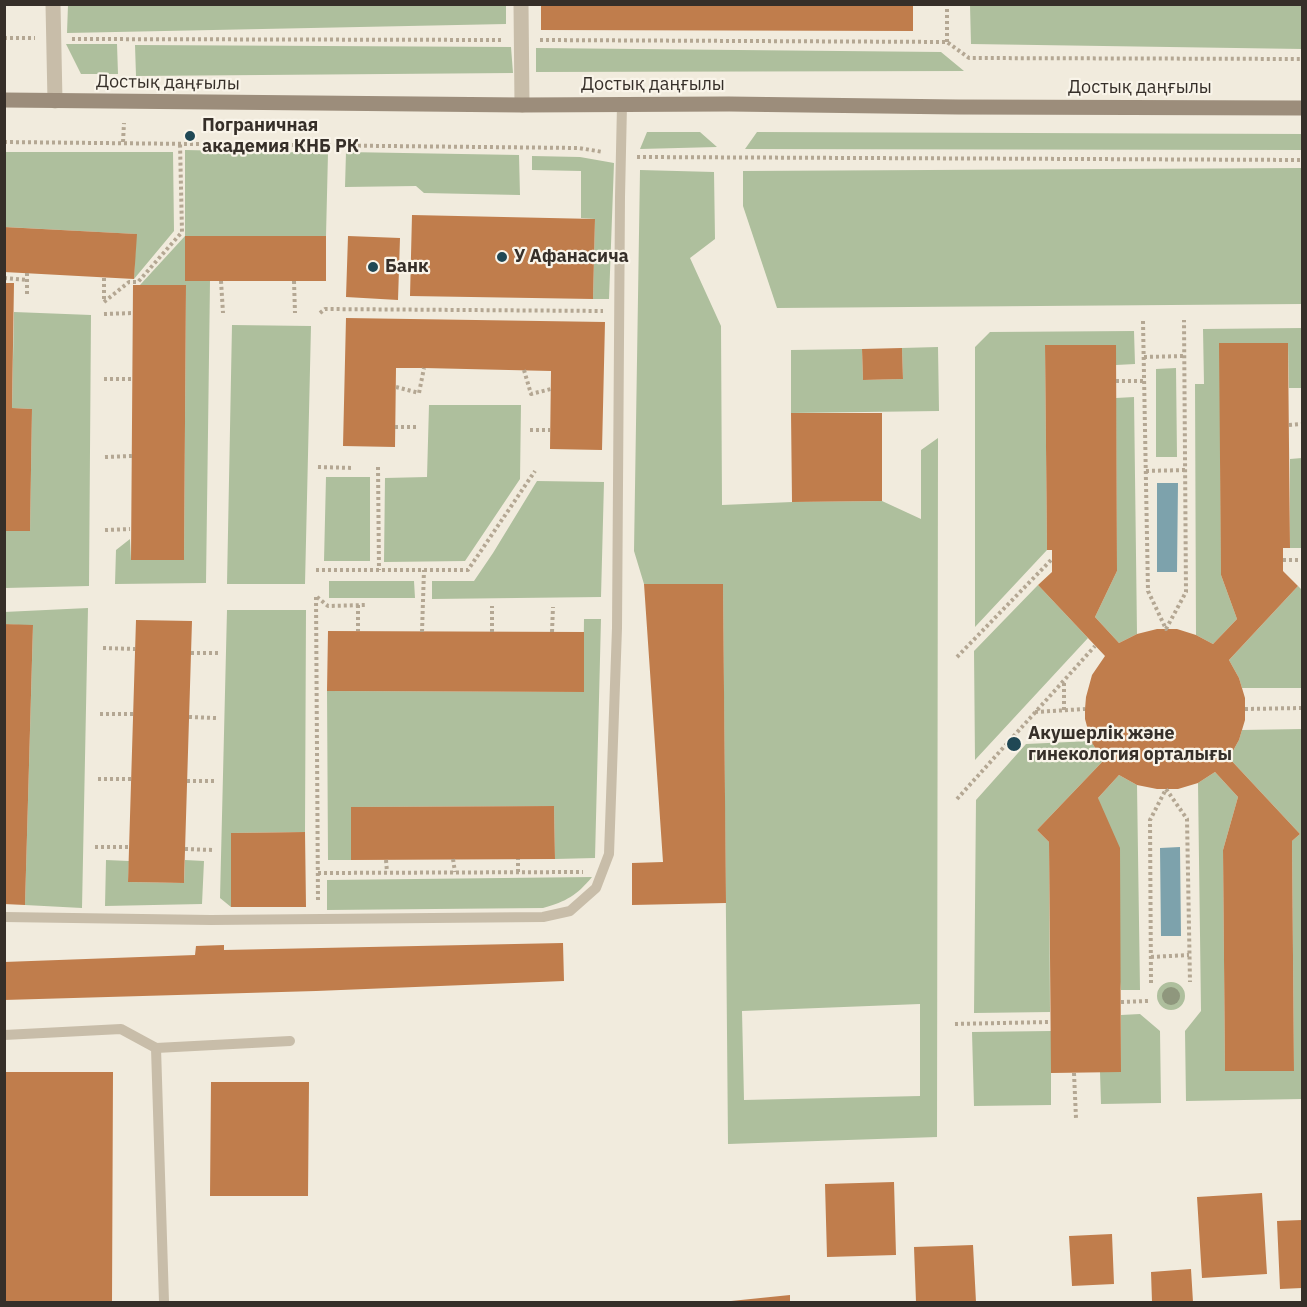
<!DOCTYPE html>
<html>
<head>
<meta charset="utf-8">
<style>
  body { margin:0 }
  #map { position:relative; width:1307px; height:1307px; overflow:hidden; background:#f1ebdd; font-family:"IBM Plex Sans",sans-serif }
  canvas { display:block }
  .frame { position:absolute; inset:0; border:6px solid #362f29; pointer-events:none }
</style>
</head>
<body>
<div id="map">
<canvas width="1307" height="1307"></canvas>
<div class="frame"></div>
</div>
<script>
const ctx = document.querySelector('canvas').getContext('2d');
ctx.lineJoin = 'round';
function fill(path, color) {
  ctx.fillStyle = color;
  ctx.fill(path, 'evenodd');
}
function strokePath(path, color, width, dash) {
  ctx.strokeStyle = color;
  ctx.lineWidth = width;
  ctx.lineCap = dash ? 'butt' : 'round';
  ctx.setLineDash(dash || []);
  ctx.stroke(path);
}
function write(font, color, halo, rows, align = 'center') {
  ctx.font = font + ' "IBM Plex Sans",sans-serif';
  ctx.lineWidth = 4.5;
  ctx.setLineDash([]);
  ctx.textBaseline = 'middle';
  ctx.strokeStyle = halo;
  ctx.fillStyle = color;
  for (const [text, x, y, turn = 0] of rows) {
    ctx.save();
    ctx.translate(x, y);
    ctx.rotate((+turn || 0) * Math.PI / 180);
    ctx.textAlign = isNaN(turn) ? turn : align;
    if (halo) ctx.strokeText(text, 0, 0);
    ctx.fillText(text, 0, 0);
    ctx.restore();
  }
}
fill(new Path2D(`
  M68 5 506 4V24L67 33Z
  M970 5H1302V49L971 44Z
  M66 44H117L118 74H81Z
  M135 45 511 47 513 73 136 76Z
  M536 48 941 52 964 71 536 72Z
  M647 132H700L717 147 640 149Z
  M757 132 1302 134V150L745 149Z
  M185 150 328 153 326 236H185V281H210L206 583 115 584 116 550 130 539 131 560H184L186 285H140L185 236Z
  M4 152H173L174 231 134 279 136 234 5 227Z
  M346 152 519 155 520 195 424 193 416 186 345 187Z
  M532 156 580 157 614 163 609 299H593L595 219 581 218V171L532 170Z
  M1302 168V304L777 308 743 206V171Z
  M640 170 714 172 715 239 690 258 721 326 722 505 792 502 882 501 921 519V450L938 438 937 1137 728 1144 723 585 644 584 634 551ZM920 1004V1096L744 1100 742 1011Z
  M14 312 91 315 89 586 5 588 4 531H30L32 409 12 408Z
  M232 325 311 326 305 584H227Z
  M1302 328V388H1289L1288 343H1220L1221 575 1237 619 1213 644 1196 635 1195 384H1204L1203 329Z
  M1134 331 1135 364 1116 365 1115 345H1045L1047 550 975 627V347L990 332Z
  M938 347 939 411 791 413V350L862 349 863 380 903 379 902 348Z
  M1176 368 1177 457H1156V369Z
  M1134 397 1137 634 1119 643 1095 617 1117 571 1116 398Z
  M429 405H521L520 479 465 561 384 562 385 478 427 477Z
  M1302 458V548H1290V459Z
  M326 477H370V561H324Z
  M537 481 604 482 601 597 432 599V581H474L493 553Z
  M329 581H414L415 598H329Z
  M1038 585 1088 638 975 760 974 651Z
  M1298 586 1302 590V688H1242L1239 678 1229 660Z
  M88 608 82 908 25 905 33 626 5 624 4 612Z
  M227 610H306L305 832 231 833V907L220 898Z
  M584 619H601L595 858 555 859 554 806 352 807 351 860H328L327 691 583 692Z
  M1302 729V1099L1186 1101 1185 1031 1201 1011 1198 783 1215 772 1238 797 1223 850 1225 1071 1294 1070 1292 841 1300 834 1229 758 1239 740 1242 730Z
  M1091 741 1103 761 1037 830 1049 842 1050 1012 974 1013 976 800 1026 744Z
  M1119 775 1137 785 1140 990H1121L1098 798Z
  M106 860 129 861 128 882 184 883 185 860 204 861 202 904 105 906Z
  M592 877C576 896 567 901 543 908L327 910V880Z
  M1157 996a14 14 0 1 1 28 0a14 14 0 1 1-28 0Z
  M1140 1014 1160 1031 1161 1103 1101 1104 1100 1072H1121V1015Z
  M1051 1031V1105L974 1106 972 1032Z`), '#aebf9d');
fill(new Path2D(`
  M1157 483H1178L1177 572H1157Z
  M1180 847 1181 936H1161L1160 848Z`), '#7da2ac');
fill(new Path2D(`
  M541 4H913V31L541 30Z
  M412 215 595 219 593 299 410 296Z
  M4 227 137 234 134 279 4 272Z
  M185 236H326V281H185Z
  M348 236 400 238 398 300 346 297Z
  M4 283H14L12 408 32 409 30 531H4Z
  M133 285H186L184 560H131Z
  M346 318 605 322 602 450 550 449 551 371 424 368H396L395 447 343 446Z
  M1219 343H1288L1290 548H1283V571L1298 586 1229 660 1239 678 1245 698V720L1239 740 1229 758 1300 834 1292 841 1294 1071H1225L1223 850 1238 797 1215 772 1198 783 1178 789H1157L1137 785 1119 775 1098 798 1120 848 1121 1072 1051 1073 1049 842 1037 830 1103 761 1091 741 1085 719V709L1086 697 1092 675 1105 656 1038 585 1052 572V550H1047L1045 345H1116L1117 571 1095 617 1119 643 1137 634 1157 629H1177L1196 635 1213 644 1237 619 1221 575Z
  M902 348 903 379 863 380 862 349Z
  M791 413H882V501L792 502Z
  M644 584H723L726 903 632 905V863L663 862Z
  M136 620 192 621 184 883 128 882Z
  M4 624 33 625 25 905 4 904Z
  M328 631 584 632V692L327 691Z
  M554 806 555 859 351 860V807Z
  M305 832 306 907H231V833Z
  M563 943 564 981 316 991 4 1000V962L195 955 196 946 224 945V950Z
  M4 1072H113L112 1302H4Z
  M211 1082H309L308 1196H210Z
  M894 1182 896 1255 827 1257 825 1184Z
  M1262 1193 1267 1274 1202 1278 1197 1197Z
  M1302 1220V1288L1280 1289 1277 1221Z
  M1112 1234 1114 1284 1072 1286 1069 1236Z
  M973 1245 976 1302H916L914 1247Z
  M1191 1269 1193 1302H1152L1151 1272Z
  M790 1295V1302H731V1301Z`), '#c07d4c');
strokePath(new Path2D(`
  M4 38H35
  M72 39 503 40
  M540 40 947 42 969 58 1302 59
  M947 42V4
  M4 142 579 148 603 152
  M123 142 124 123
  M637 157 1302 160
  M27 273V297
  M4 278 27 280
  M104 278V301
  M221 281 223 313
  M294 281 295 313
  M104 302 129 282H138L182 232 180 143
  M320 313 325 309 603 311
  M104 314 133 313
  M1143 321 1148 591 1166 629 1186 592 1184 320
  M1144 357 1184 356
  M524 370 531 394 551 389
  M104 379H132
  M1116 381H1145
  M396 387 419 393 424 368
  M1289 425 1302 424
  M395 427H418
  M530 430H550
  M105 457 132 456
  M318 467 354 468
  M378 467 379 570
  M1146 471 1185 470
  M105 530 130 529
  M1283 560H1302
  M316 570H468L535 471
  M316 597 318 902
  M317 597 328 606 365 605
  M358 605V631
  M422 632 424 570
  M492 632V606
  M552 632 553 607
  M103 648 135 649
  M191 653H218
  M957 657 1052 559
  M1245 709 1302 708
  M1064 710V681
  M1035 712 1085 709
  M100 714H133
  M189 717 216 718
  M98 779H131
  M187 781H215
  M957 799 1095 646
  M95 847H129
  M185 849 213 850
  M453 859 455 872
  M386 860 387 872
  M518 872V859
  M318 873 583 872
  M1151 957 1189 955
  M1151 983 1150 820 1166 789 1187 819 1190 982
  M1121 1002 1148 1001
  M955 1024 1050 1022
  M1074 1073 1076 1118`), '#b4a793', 4, [3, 3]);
strokePath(new Path2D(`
  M4 917 211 920 543 917 570 911 596 888 609 854 617 628 620 197 622 105
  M4 1035 121 1029 156 1048 164 1302
  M156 1048 290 1041`), '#c8bda9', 10);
strokePath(new Path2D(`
  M53 4 55 101
  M521 4 522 105`), '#c8bda9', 15);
strokePath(new Path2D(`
  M4 100 522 105 729 104 958 107 1302 108`), '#9c8d7b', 15);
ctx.fillStyle = '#8f977d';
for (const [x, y] of [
  [1171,996]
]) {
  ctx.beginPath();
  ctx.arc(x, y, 9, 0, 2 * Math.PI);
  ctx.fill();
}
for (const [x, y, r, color] of [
  [190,136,6,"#204855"],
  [502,257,6,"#204855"],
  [373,267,6,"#204855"],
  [1014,744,8,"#204855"]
]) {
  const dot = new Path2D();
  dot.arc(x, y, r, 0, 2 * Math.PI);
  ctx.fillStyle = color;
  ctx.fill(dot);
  strokePath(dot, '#f9f4e9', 2);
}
write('18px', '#362f29', '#f9f4e9', [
  ["Достық даңғылы",168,83,1],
  ["Достық даңғылы",653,85],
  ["Достық даңғылы",1140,88]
]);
write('bold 18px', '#362f29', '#f9f4e9', [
  ["Пограничная",202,126],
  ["академия КНБ РК",202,147],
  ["У Афанасича",514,257],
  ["Банк",385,267],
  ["Акушерлік және",1028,734],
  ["гинекология орталығы",1028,755]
], 'left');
</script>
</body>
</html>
